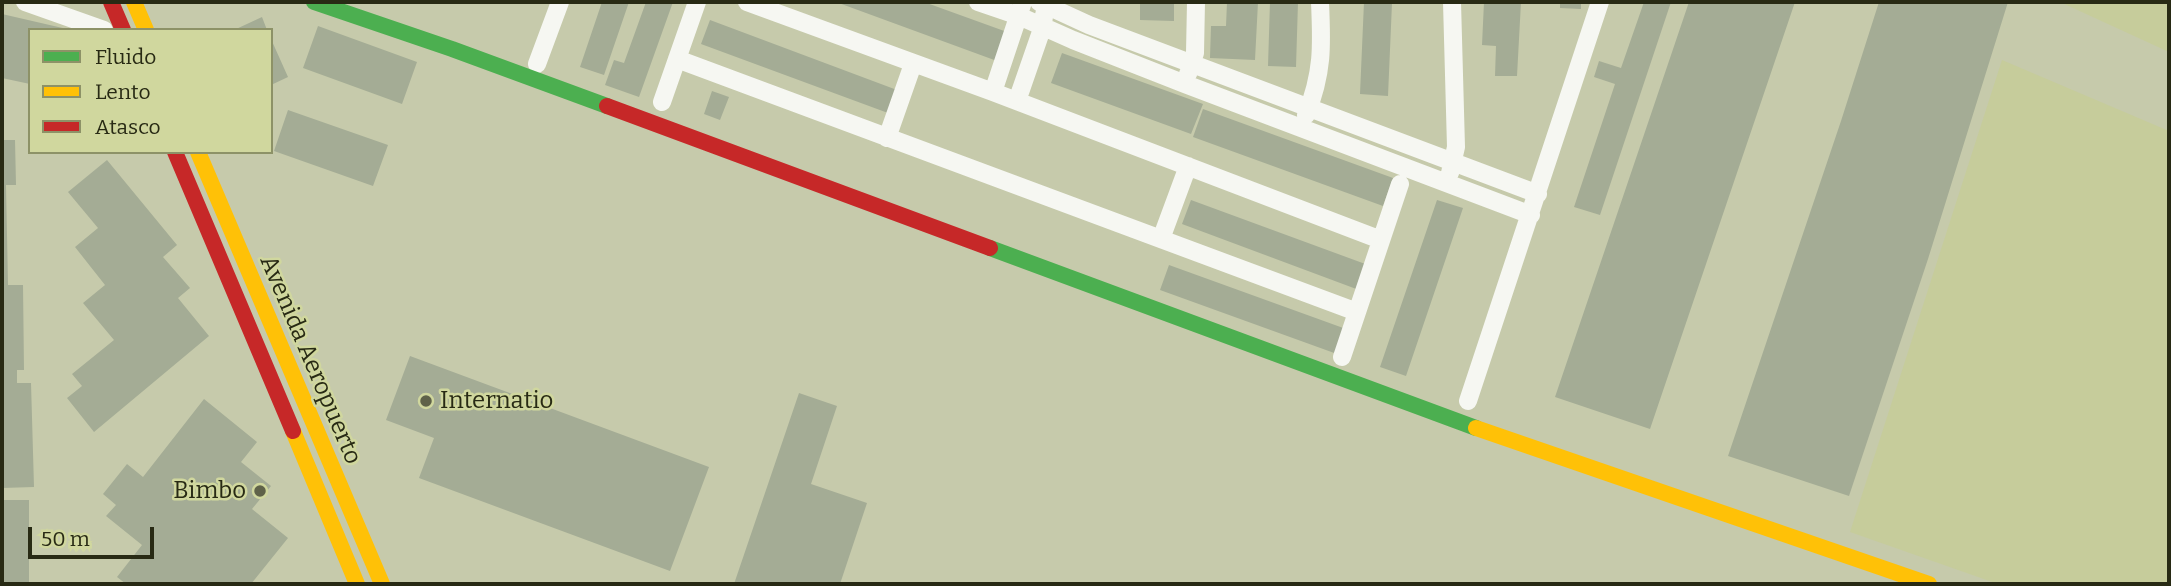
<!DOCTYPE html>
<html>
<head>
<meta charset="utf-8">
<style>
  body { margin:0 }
  #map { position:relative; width:2171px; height:586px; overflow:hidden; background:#c6caab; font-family:Bitter,serif }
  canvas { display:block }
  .frame { position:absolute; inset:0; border:4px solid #282a14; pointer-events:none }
  .legend { position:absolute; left:28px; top:28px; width:245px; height:126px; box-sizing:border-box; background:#d0d79e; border:2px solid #8d9267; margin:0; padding:9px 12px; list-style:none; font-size:21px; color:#282a14 }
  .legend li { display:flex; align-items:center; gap:14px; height:35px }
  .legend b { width:35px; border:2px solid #8d9267 }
  .scale { position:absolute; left:28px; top:527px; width:126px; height:32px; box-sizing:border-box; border:4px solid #282a14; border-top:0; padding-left:9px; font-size:21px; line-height:24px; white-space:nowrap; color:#282a14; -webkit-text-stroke:5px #d0d79e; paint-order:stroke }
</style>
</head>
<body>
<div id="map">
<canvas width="2171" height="586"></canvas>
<div class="frame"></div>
<ul class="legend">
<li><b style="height:9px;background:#4caf50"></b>Fluido</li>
<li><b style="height:9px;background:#ffc107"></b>Lento</li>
<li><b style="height:9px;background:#c62828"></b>Atasco</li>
</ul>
<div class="scale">50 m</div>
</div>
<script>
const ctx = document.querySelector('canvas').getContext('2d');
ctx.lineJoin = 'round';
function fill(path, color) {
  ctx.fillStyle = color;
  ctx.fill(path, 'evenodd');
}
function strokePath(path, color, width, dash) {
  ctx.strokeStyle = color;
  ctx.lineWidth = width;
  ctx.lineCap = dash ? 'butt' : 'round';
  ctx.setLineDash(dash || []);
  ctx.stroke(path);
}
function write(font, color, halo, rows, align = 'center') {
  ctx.font = font + ' Bitter,serif';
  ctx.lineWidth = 5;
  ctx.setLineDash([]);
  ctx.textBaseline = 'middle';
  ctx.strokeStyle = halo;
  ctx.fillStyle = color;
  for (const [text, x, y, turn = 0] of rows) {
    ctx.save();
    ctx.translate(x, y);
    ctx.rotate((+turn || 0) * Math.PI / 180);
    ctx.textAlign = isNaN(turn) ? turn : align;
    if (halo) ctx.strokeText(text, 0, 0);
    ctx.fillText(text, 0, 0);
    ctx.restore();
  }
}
fill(new Path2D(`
  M2060 2H2169V52Z
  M2002 60 2169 131V584H1998L1850 532Z`), '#c6cc9b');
fill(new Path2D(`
  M602 2H629L604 75 580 67Z
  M646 2H673L639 97 605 85 614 60 624 63Z
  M836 2H924L1007 32 997 61Z
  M1140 2H1174V21L1140 20Z
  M1227 2H1258L1255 60 1210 58 1211 26H1226Z
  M1270 2H1298L1296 67 1268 66Z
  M1364 2 1392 3 1388 96 1360 94Z
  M1484 2H1521L1517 76H1495L1496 46 1482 45Z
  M1560 2H1581V9L1560 8Z
  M1644 2H1671L1600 215 1574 207 1615 84 1594 77 1599 61 1621 68Z
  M1689 2H1795L1650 429 1555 397Z
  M1879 2H2008L1928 259 1849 496 1728 456 1841 121Z
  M2 14 67 29 30 30V84L2 78Z
  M262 17 267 30H234Z
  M710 20 897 90 888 113 701 44Z
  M318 26 417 62 402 104 303 68Z
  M271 39 288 77 271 85Z
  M1062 53 1203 104 1191 134 1051 83Z
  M712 91 729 97 720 120 704 114Z
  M1203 109 1393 178 1383 206 1193 137Z
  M288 110 388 145 373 186 274 151Z
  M2 140H15L16 185H6L8 285H23L24 370H17V383H31L34 487 2 488Z
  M107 160 177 245 163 257 190 288 178 298 209 336 94 432 67 398 82 386 72 374 114 340 83 303 105 285 75 247 98 228 68 192Z
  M1191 200 1368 265 1359 290 1182 224Z
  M1437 200 1463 208 1406 376 1380 367Z
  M1169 265 1346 329 1337 354 1160 290Z
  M410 356 709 467 670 571 419 478 434 438 386 420Z
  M799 393 837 406 811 484 867 503 840 584H734Z
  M204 399 257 442 241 462 271 486 252 509 288 538 251 584H126L117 577 142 545 106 516 116 505 103 494 127 464 143 477Z
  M2 500H29V584H2Z`), '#a4ac95');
strokePath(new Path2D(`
  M25 2 104 30
  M747 2 993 92 1381 240
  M978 2 1019 16 1073 40 1185 84 1531 215
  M1039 2 1089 25 1538 194
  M677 59 1357 312
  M537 64 560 2
  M1188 74 1195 53 1196 2
  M993 92 1023 2
  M1017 101 1043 26 1044 15
  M662 102 697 2
  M1306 115C1323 73 1322 46 1320 2
  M887 138 913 64
  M1450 173 1456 147 1452 2
  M1161 239 1188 166
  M1342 357 1400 184
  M1468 401 1600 2`), '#f6f7f2', 18);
strokePath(new Path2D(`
  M314 2 452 49 607 106
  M990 248 1476 428`), '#4caf50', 16);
strokePath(new Path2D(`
  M134 2 146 30
  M198 152 382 584
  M1476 428 1929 584
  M293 431 357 584`), '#ffc107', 16);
strokePath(new Path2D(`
  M111 2 123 30
  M607 106 990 248
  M175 152 293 431`), '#c62828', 16);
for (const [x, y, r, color] of [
  [426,401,7,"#5f6249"],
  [260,491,7,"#5f6249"]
]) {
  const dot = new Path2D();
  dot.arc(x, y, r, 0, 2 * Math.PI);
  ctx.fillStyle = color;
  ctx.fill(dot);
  strokePath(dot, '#d0d79e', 2.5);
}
write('24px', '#282a14', '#d0d79e', [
  ["Avenida Aeropuerto",310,360,67]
]);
write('24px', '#282a14', '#d0d79e', [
  ["Internatio",440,401],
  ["Bimbo",246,491,"right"]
], 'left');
</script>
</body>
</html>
